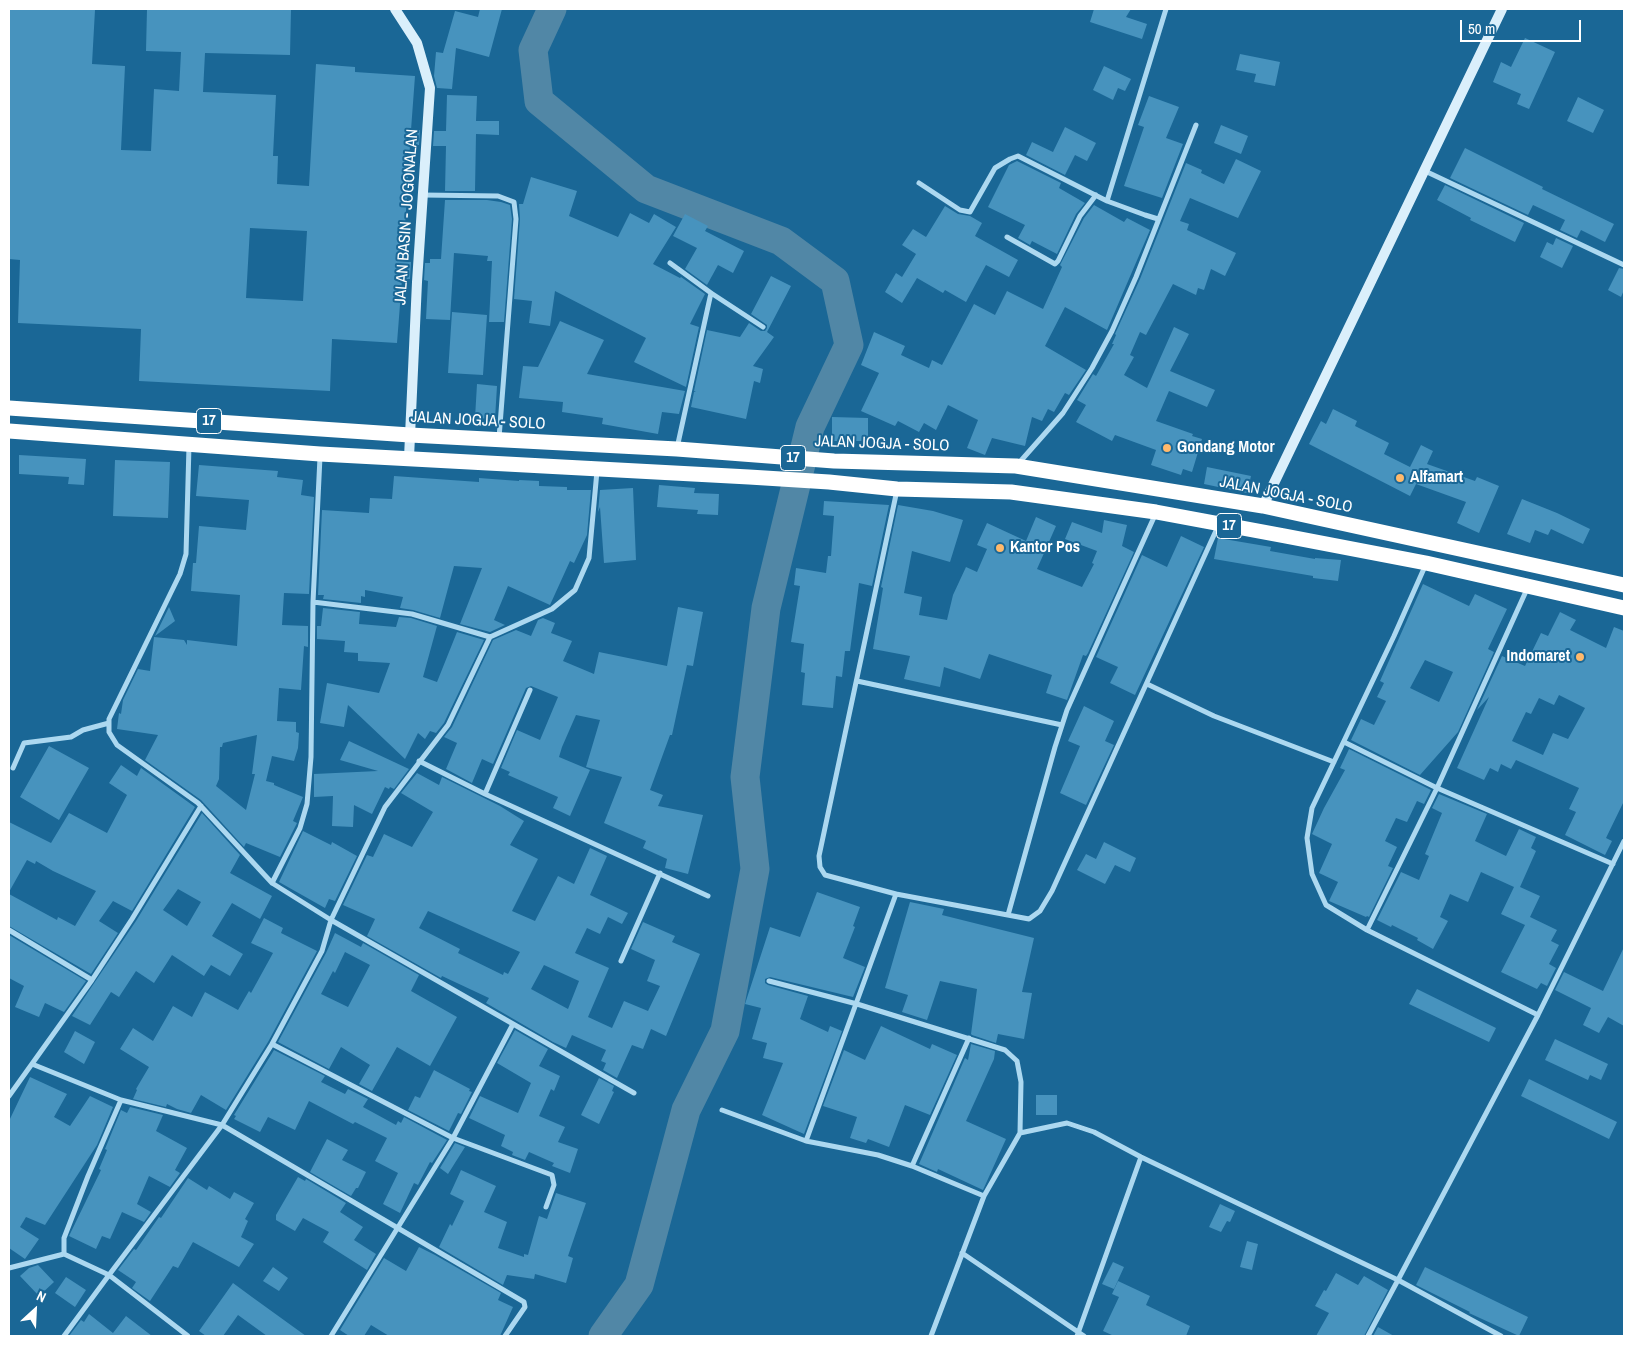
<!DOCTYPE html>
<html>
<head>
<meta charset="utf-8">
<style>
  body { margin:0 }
  #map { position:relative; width:1633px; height:1345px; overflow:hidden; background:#1a6796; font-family:"Archivo Narrow",sans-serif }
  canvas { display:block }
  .frame { position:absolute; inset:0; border:10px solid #fff; pointer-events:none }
  .north { position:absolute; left:10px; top:1285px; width:50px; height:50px; -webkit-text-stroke:4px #1a6796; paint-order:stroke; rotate:25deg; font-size:14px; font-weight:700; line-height:20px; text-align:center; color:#fff }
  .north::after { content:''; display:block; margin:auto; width:18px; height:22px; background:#fff; clip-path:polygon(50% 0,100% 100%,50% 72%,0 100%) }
  .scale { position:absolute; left:1460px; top:20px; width:121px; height:22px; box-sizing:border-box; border:2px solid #fff; border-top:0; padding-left:6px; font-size:15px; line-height:18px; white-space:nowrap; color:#fff; -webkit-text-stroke:4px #1a6796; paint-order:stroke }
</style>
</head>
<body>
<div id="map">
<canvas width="1633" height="1345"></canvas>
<div class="frame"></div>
<div class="north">N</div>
<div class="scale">50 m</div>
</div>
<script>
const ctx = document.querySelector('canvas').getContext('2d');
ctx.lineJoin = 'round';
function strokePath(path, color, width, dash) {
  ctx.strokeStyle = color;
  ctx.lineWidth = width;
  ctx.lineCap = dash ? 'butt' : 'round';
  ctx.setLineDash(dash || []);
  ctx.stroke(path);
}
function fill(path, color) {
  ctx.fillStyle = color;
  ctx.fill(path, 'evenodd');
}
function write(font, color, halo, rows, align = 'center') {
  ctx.font = font + ' "Archivo Narrow",sans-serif';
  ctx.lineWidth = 4;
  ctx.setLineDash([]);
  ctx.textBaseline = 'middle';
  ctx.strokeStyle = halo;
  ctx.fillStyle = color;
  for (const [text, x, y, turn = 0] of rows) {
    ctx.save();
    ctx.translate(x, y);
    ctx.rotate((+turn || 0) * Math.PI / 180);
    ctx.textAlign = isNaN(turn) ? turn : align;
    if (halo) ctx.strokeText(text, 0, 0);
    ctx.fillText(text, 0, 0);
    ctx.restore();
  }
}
strokePath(new Path2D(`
  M552 9 533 50 539 101 646 189 781 241 835 281 849 345 810 427 766 608 745 777 755 869 725 1031 686 1110 639 1285 603 1336`), '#5187a6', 29);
fill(new Path2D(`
  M9 9 95 10 92 64 125 66 121 150 151 151 154 89 179 91 181 52 146 51 147 9H291L290 55 205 53 203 92 276 95 273 156H278L277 184 309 186 316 64 355 67V72L415 76 411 130H420L419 145H410L403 261 411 262 410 279H402L397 343 332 339 330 391 139 381 141 329 18 323 20 260 9 259ZM250 228 307 231 303 301 246 298Z
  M480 9H502L489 57 456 48 452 89 437 88 434 76 436 52 443 53 455 11 478 17Z
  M1094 9H1131L1126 17 1147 24 1142 39 1090 22Z
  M1525 38 1555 52 1529 109 1517 104 1521 94 1493 82 1501 62 1511 67Z
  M1240 54 1280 62 1275 86 1254 82 1256 74 1236 70Z
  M1104 66 1131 79 1125 91 1118 88 1113 100 1093 90Z
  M447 95 477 96 476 121H499V135L476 134 475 191H445L446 146H433L434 131H446Z
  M1149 96 1179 107 1166 138 1183 144 1162 198 1124 186 1144 127 1138 125Z
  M1578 97 1604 110 1593 133 1567 121Z
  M1221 125 1248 136 1241 154 1214 143Z
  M1065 127 1096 143 1087 161 1075 155 1065 175 1026 155 1032 142 1053 152Z
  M1465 148 1543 187 1542 189 1614 224 1605 242 1581 230 1577 238 1560 230 1565 220 1533 205 1528 215 1450 178Z
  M1236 159 1261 171 1238 218 1190 198 1180 221 1189 224 1187 230 1236 253 1225 276 1211 269 1204 290 1198 288 1196 295 1173 284 1146 335 1140 332 1130 355 1134 357 1124 375 1147 388 1174 327 1189 334 1170 371 1215 390 1207 407 1169 391 1156 421 1193 434 1192 436 1202 439 1192 472 1183 469 1181 475 1151 465 1156 450 1115 435 1112 441 1076 422 1086 405 1077 400 1093 374 1096 376 1114 344H1112L1116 335 1115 334 1140 279 1186 163 1202 170 1201 173 1224 184Z
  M1017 161 1061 183 1059 188 1085 203 1076 214 1057 254 1032 241 1030 245 1018 238 1025 225 988 207 1009 165Z
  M531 177 577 191 569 216 618 237 630 213 649 223 654 214 676 227 653 264 680 278 681 277 705 294 690 324 699 327 686 387 634 362 646 338 555 291 550 326 529 323 532 301 514 299 520 219 519 204H523Z
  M1445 185 1524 223 1515 242 1470 220 1471 218 1437 200Z
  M445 200H487L501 202 510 205 512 219 504 322H489L492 261H487L488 256 454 253 450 320 426 319 428 281 424 280 425 263H430V259H441Z
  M1094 205 1124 222 1127 218 1150 230 1107 330 1065 307 1045 346 1086 370 1069 395 1065 393 1054 412 1048 409 1042 421 1032 417 1025 446 992 438 985 455 967 448 978 420 948 405 936 430 924 423 919 432 898 421 895 426 861 411 879 373 861 365 874 332 905 346 901 355 929 368 932 360 942 365 974 304 995 315 1007 291 1043 309 1062 267 1060 265 1084 218Z
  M945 206 958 214 970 216 982 223 975 236 1018 260 1009 277 986 265 966 302 945 290 943 293 917 278 902 303 885 292 896 273 902 277 916 254 902 245 913 229 926 237Z
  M685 214 708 226 705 231 744 251 733 273 718 265 707 285 685 269 697 248 673 236Z
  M1556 238 1573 246 1562 268 1540 257 1547 242 1553 245Z
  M1619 268 1624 269V290L1621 297 1608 290Z
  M771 276 791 286 767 332 774 337 753 366 763 369 760 383 754 381 746 419 691 407 694 392H696L694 391 707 330 740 337 749 323 761 331H765L767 328V325L751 314Z
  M452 312 487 315 483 375 448 373Z
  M560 321 604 340 587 374 685 391 679 414 662 412 658 434 602 424 603 418 562 412 563 402 519 398 523 366 538 367Z
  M477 384 497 386 495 419 475 418Z
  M1333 409 1357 421 1355 426 1389 443 1384 454 1410 467 1421 445 1433 451 1427 464 1475 481 1477 477 1499 486 1479 533 1457 523 1466 502 1416 484 1410 496 1309 444 1321 421 1326 424Z
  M832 417 868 418V441H832Z
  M19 455 86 459 84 485 68 484 69 477 19 474Z
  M115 460 170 462 168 518 113 516Z
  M199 465 278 471 277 477 303 480 301 495 314 497 309 594 284 593 282 625 308 626V647L304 646 301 690 279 688 277 721 296 722V732L299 733 298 748 294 761 272 756 266 781 274 783V785L303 797 293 821 297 823 280 857 246 843 244 847 201 800 145 760 158 735 117 729 119 713 121 714 123 700 138 669 150 671 154 637 184 640 187 645V640L237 646 240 595 191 591 193 563H196L199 526 246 530 249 500 196 496ZM257 735 252 774H255L246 810 216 786 219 779 220 747H222L223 743Z
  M1207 467 1251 476 1247 493 1204 484Z
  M394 476 479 482V478L519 481V480L539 481V486L567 487V490H591L587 535 574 563 570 561 550 605 508 586 494 620 505 625 490 632 460 624 482 568 454 566 440 618 413 610 400 608 403 597 365 590V597L361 596V603L323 599 324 595H318L322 510 369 513 370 498 392 499Z
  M659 485 695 488 694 493 719 494 718 515 697 514 698 510 657 507Z
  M633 488 636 560 604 563 600 507 598 512 600 490Z
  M1522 499 1557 513 1590 529 1583 544 1551 529 1548 535 1535 530 1530 543 1507 534Z
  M824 501 889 505 872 586 859 583 850 651H845L842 677 836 676 833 708 802 705 805 673 801 672 804 644 791 642 800 586 794 585 796 568 826 573 828 556H831L834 516 823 515Z
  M898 505 933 511 963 520 950 562 912 551 904 593 922 597 919 615 947 620 953 595 966 567 977 572 987 549 977 545 987 523 1026 541 1036 517 1056 526 1037 569 1082 587 1094 564 1092 563 1097 551 1065 539 1072 522 1102 533 1104 520 1127 525 1122 546 1134 552 1088 653 1086 656 1083 655 1067 700 1046 693 1052 675 989 654 980 679 944 667 940 687 904 679 910 656 873 649 883 588 881 587Z
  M1181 536 1204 547 1135 695 1110 683 1118 667 1096 657 1142 555 1167 567Z
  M1218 538 1271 547 1270 551 1315 559V558L1341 560 1338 581 1313 578V576L1214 559Z
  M1423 584 1469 606 1475 594 1507 609 1488 649 1494 652 1458 732 1420 775 1351 740 1361 719 1374 725 1386 701 1377 697 1384 683 1380 681ZM1425 660 1453 672 1439 702 1410 688Z
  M169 607 175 621 155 636Z
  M678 607 703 612 693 666 687 665 672 735H670L650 790 663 795 658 806 703 815 688 874 665 868 667 859 643 848 646 841 604 823 622 777 586 767 600 720 576 715 562 747 559 757 590 770 570 816 553 808 558 797 508 775 510 772 501 768 517 730 540 740 558 697 531 686 526 688 493 764 482 759 472 783 446 769 457 743 444 737 452 727 493 640 516 630 531 636 538 620 543 618 555 623 551 633 572 641 563 661 594 674 599 652 667 666Z
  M323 608 360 612 359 624 396 627 399 617 411 618 437 626 423 677 437 682 457 632 484 640 444 723 436 733 430 731 425 739 418 733 405 759 348 705 344 727 320 723 327 683 379 693 390 663 358 661V653L344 652 345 641 317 639V626H321Z
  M1560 612 1576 620 1570 630 1606 648 1614 627 1624 631V801L1606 838 1612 841 1605 855 1565 835 1576 812 1569 809 1579 788 1516 760 1511 769 1501 764 1498 772 1490 768 1484 780 1457 768 1489 697 1477 710 1502 656 1525 666 1541 633 1548 636ZM1559 695 1585 708 1568 739 1553 733 1543 755 1512 741 1526 712 1531 714 1539 698 1554 705Z
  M1084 706 1114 721 1105 741 1114 745 1086 805 1060 793 1080 746 1068 741Z
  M349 741 409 769 394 789 390 787 389 789 385 787 372 814 354 805 353 827 332 826 333 796 314 797V774L378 771 340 760Z
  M49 746 89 768 59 820 20 797Z
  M1349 749 1431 790 1424 804 1417 801 1407 822 1396 818 1385 841 1397 847 1388 866 1393 868 1369 917 1367 916 1366 917 1329 901 1338 882 1319 873 1332 844 1312 834 1324 808 1345 770 1340 768Z
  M121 765 137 776 141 768 195 807 132 911 113 901 99 921 118 933 91 974 9 926V894L57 920 58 917 75 926 96 891 53 871 36 861 35 864 27 860 9 892V822L51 843 69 813 107 833 127 795 109 783Z
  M417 773 439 785 442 777 500 806 524 821 510 845 538 859 512 911 535 921 558 876 574 884 590 848 607 856 590 895 628 913 622 924 608 917 600 934 587 928 575 953 609 968 588 1017 612 1028 624 1001 648 1011 660 986 647 981 655 960 631 949 643 922 675 936 672 942 700 954 666 1036 651 1029 643 1049 632 1045 617 1078 603 1070 606 1063 601 1061 606 1050 572 1035 566 1048 553 1042 486 1003 489 998 442 976 441 978 367 936 375 919 343 905 367 855 373 857 384 834 412 847 433 812 401 793ZM428 911 520 952 508 974 504 972 503 975 458 953 460 949 419 928ZM544 965 579 981 568 1009 531 989Z
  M1439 794 1487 814 1475 841 1506 856 1519 829 1536 837 1531 848 1536 851 1520 887 1540 896 1530 917 1557 930 1551 941 1559 945 1549 964 1556 968 1547 986 1541 983 1537 989 1501 972 1525 925 1501 914 1514 887 1481 872 1468 902 1450 894 1440 917 1448 921 1433 949 1417 940 1418 938 1392 925 1391 927 1377 920 1401 872 1419 880 1429 856 1425 854 1442 813 1432 808Z
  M202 813 240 855 230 873 272 896 260 919 232 903 212 936 243 954 230 976 211 965 204 976 172 955 154 983 136 971 119 997 111 992 90 1025 72 1016 136 921ZM178 889 201 902 187 926 163 910Z
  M303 831 331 845 332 842 357 856 335 901 329 899 325 908 279 882Z
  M1104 842 1136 858 1130 872 1115 865 1105 884 1077 870 1086 854 1096 859Z
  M817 892 860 907 853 926 855 927 843 958 865 967 853 997 770 977 765 979V983L768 985 808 996 800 1019 828 1032 830 1026 842 1031 804 1134 762 1115 783 1063 763 1058 767 1043 752 1039 761 1008 745 1004 770 927 800 937Z
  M910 902 944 909 942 915 1034 938 1022 992 1032 993 1024 1039 998 1034 996 1043 972 1035 971 1034 977 989 940 981 927 1020 902 1012 908 995 885 988Z
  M264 918 283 928 281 933 317 951 268 1042 226 1110 201 1095 191 1113 177 1109 167 1104 166 1107 133 1099 137 1090 136 1089 149 1067 120 1049 133 1028 153 1041 173 1006 192 1017 205 992 238 1010 249 991 251 993 273 953 251 943Z
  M335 933 361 947 363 943 419 975 411 991 457 1017 430 1066 397 1047 372 1091 359 1084 370 1065 341 1047 329 1069 278 1042 326 953ZM345 952 370 965 348 1007 321 994 333 971 335 973Z
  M9 935 86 981 64 1012 45 1003 39 1017 15 1007 24 986 9 978Z
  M1624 947V1026L1608 1017 1599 1033 1583 1025 1591 1008 1555 990 1564 972 1603 991Z
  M1417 989 1496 1028 1489 1042 1409 1004Z
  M881 1026 930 1049 932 1044 957 1055 930 1115 905 1105 889 1147 868 1139 866 1143 850 1138 857 1117 823 1106 844 1050 865 1060Z
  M515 1030 548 1049 539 1066 560 1076 554 1091 551 1089 539 1116 565 1127 558 1142 578 1149 570 1173 552 1166 554 1163 529 1152 525 1160 512 1155 513 1152 501 1146 505 1135 469 1118 480 1096 518 1113 531 1083 497 1063Z
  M75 1031 95 1042 84 1064 64 1052Z
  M1555 1039 1608 1064 1601 1080 1590 1075 1588 1080 1545 1060Z
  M971 1044 995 1051 994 1059 966 1121 1006 1139 983 1190 938 1169 937 1172 919 1164 965 1058 968 1060Z
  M274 1050 325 1076 321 1082 345 1094 348 1089 368 1099 363 1107 396 1125 398 1121 401 1123 404 1117 447 1140 432 1163 430 1162 418 1185 414 1183 400 1213 383 1204 398 1173 375 1161 387 1138 355 1122 353 1124 309 1101 295 1130 268 1117 260 1132 234 1119 236 1116 234 1115Z
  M434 1070 470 1089 469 1091 472 1092 461 1114 458 1113 449 1131 408 1110 415 1096 420 1098Z
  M30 1077 67 1094 54 1117 70 1126 90 1096 113 1107 97 1145 45 1225 26 1217 20 1227 39 1239 25 1259 9 1248V1121Z
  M599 1078 614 1086 612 1091 614 1092 599 1124 581 1115Z
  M1529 1079 1617 1122 1609 1139 1521 1096Z
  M1036 1095H1057V1115H1036Z
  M130 1107 163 1115 156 1131 187 1148 175 1170 180 1173 170 1187 149 1176 137 1204 151 1212 144 1222 122 1212 110 1239 102 1236 96 1249 69 1236 101 1170 99 1169 107 1150 105 1149 121 1110 127 1113Z
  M327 1139 348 1150 342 1160 366 1172 358 1188H356L351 1196 310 1172Z
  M455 1143 465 1147 448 1174 440 1168Z
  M461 1170 496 1186 484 1212 507 1222 498 1248 524 1257V1254L528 1255 539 1216 547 1219 556 1193 586 1203 568 1256 573 1258 566 1283 535 1274 534 1279 507 1275 503 1285 439 1247 450 1224 452 1226 464 1201 450 1194Z
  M298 1177 305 1181 306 1179 346 1203 340 1212 363 1227 354 1240 376 1254 367 1270 323 1242 329 1232 303 1218 295 1231 276 1220V1215Z
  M188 1178 207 1190 209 1186 230 1199 234 1192 254 1203 245 1219 248 1221 241 1237 254 1244 239 1267 193 1242 178 1268 173 1266 150 1301 132 1288 136 1282 118 1270 134 1249 136 1250 159 1217 161 1218Z
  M1220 1204 1235 1211 1230 1222 1227 1221 1221 1232 1209 1227Z
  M1247 1241 1258 1244 1252 1270 1240 1267Z
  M419 1247 435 1255 501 1293 498 1300 513 1307 500 1336H389L371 1325 364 1336H349L340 1330 384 1258 406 1271Z
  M1113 1262 1124 1267 1114 1289 1102 1284Z
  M38 1265 54 1282 39 1296 20 1276 29 1268Z
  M273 1267 288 1278 279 1291 263 1281Z
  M1425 1267 1528 1317 1519 1336 1469 1313 1470 1312 1416 1285Z
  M1336 1273 1358 1285 1364 1276 1388 1290 1364 1336H1316L1329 1313 1315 1306 1324 1290 1326 1291Z
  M66 1277 86 1290 75 1307 55 1293Z
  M1118 1281 1150 1296 1146 1305 1190 1326 1186 1336H1114L1103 1331 1119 1297 1112 1294Z
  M233 1283 252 1297 306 1336H267L238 1315 223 1336H206L199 1331Z
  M89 1314 113 1333 126 1316 152 1336H69L81 1320 84 1322Z
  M1378 1327 1394 1336H1373Z`), '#4793be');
strokePath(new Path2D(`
  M1425 171 1624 265
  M919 183 960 210 970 212 995 168 1010 159 1018 156 1107 201
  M423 195 498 196 514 202 516 219 499 438
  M1158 219 1145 215 1107 201 1166 9
  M1007 237 1055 264 1058 261 1080 216 1096 195
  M670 263 711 293 763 327
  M189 446 186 554 180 574 109 719V732L117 745 198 803 272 883
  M677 448 711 293
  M320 457 313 602 311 757 307 804 300 828 272 883 331 920 634 1093
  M1018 464 1063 413 1092 368 1112 331 1136 277 1196 125
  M897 490 819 856 820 867 825 875 896 894 806 1141 878 1155 912 1166 984 1196
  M1426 564 1394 636 1312 808 1307 838 1312 874 1326 905 1367 930 1538 1015
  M313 602 412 614 490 637
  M857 681 1062 725
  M1147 684 1214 716 1334 762
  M1344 742 1437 788 1613 864
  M419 761 485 794 708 896
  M13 768 24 743 71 737 83 730 109 723
  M485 794 530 690
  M896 894 1029 919 1040 911 1052 891 1219 524
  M1008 915 1055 747 1067 710 1155 515
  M9 930 92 980
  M1367 930 1437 788 1527 589
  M621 961 660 873
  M769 981 857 1004 1005 1050 1017 1061 1021 1082 1020 1133
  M272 1044 453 1138 552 1175 554 1185 546 1207
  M32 1064 121 1100 222 1125 524 1302 525 1307 505 1336
  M9 1096 92 980 132 919 201 806
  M722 1110 806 1141
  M912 1166 969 1038
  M962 1253 1084 1336
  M64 1254V1238L88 1176 121 1100
  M9 1268 64 1254 109 1275 222 1125 272 1044 322 951 331 920 385 807 448 725 490 637 552 609 575 590 589 558 597 471
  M64 1336 109 1275 188 1336
  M331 1336 453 1138 513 1024
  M931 1336 984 1196 1020 1133 1067 1123 1094 1132 1141 1157 1398 1280 1538 1015 1624 841
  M1077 1336 1141 1157
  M1368 1336 1398 1280 1501 1336`), '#acd8f0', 5);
strokePath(new Path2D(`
  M395 9 417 43 430 88 417 282 409 458
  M1263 506 1502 9`), '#daeffb', 10);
strokePath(new Path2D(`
  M9 408 410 435 677 449 834 461 1016 466 1263 506 1624 585
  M9 431 320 454 749 477 829 482 897 489 1011 492 1156 512 1285 536 1426 563 1624 608`), '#fff', 15);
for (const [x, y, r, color] of [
  [1167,448,5,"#ffb96c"],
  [1400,478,5,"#ffb96c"],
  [1000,548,5,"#ffb96c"],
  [1580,657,5,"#ffb96c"]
]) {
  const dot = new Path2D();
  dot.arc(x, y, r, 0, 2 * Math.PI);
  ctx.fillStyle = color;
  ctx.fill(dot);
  strokePath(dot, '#1a6796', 2);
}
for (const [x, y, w] of [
  [209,421,25],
  [793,458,25],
  [1229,526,25]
]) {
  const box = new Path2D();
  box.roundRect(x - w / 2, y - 12.5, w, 25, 4);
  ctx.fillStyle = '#1a6796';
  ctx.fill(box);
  strokePath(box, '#fff', 1);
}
write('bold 15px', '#fff', null, [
  ["17",209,421],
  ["17",793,458],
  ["17",1229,526]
]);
write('16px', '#fff', '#1a6796', [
  ["JALAN BASIN - JOGONALAN",407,217,-86],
  ["JALAN JOGJA - SOLO",478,421,3],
  ["JALAN JOGJA - SOLO",882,444,2],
  ["JALAN JOGJA - SOLO",1286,495,11]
]);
write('bold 16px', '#fff', '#1a6796', [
  ["Gondang Motor",1177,448],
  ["Alfamart",1410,478],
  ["Kantor Pos",1010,548],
  ["Indomaret",1570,657,"right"]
], 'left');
</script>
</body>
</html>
